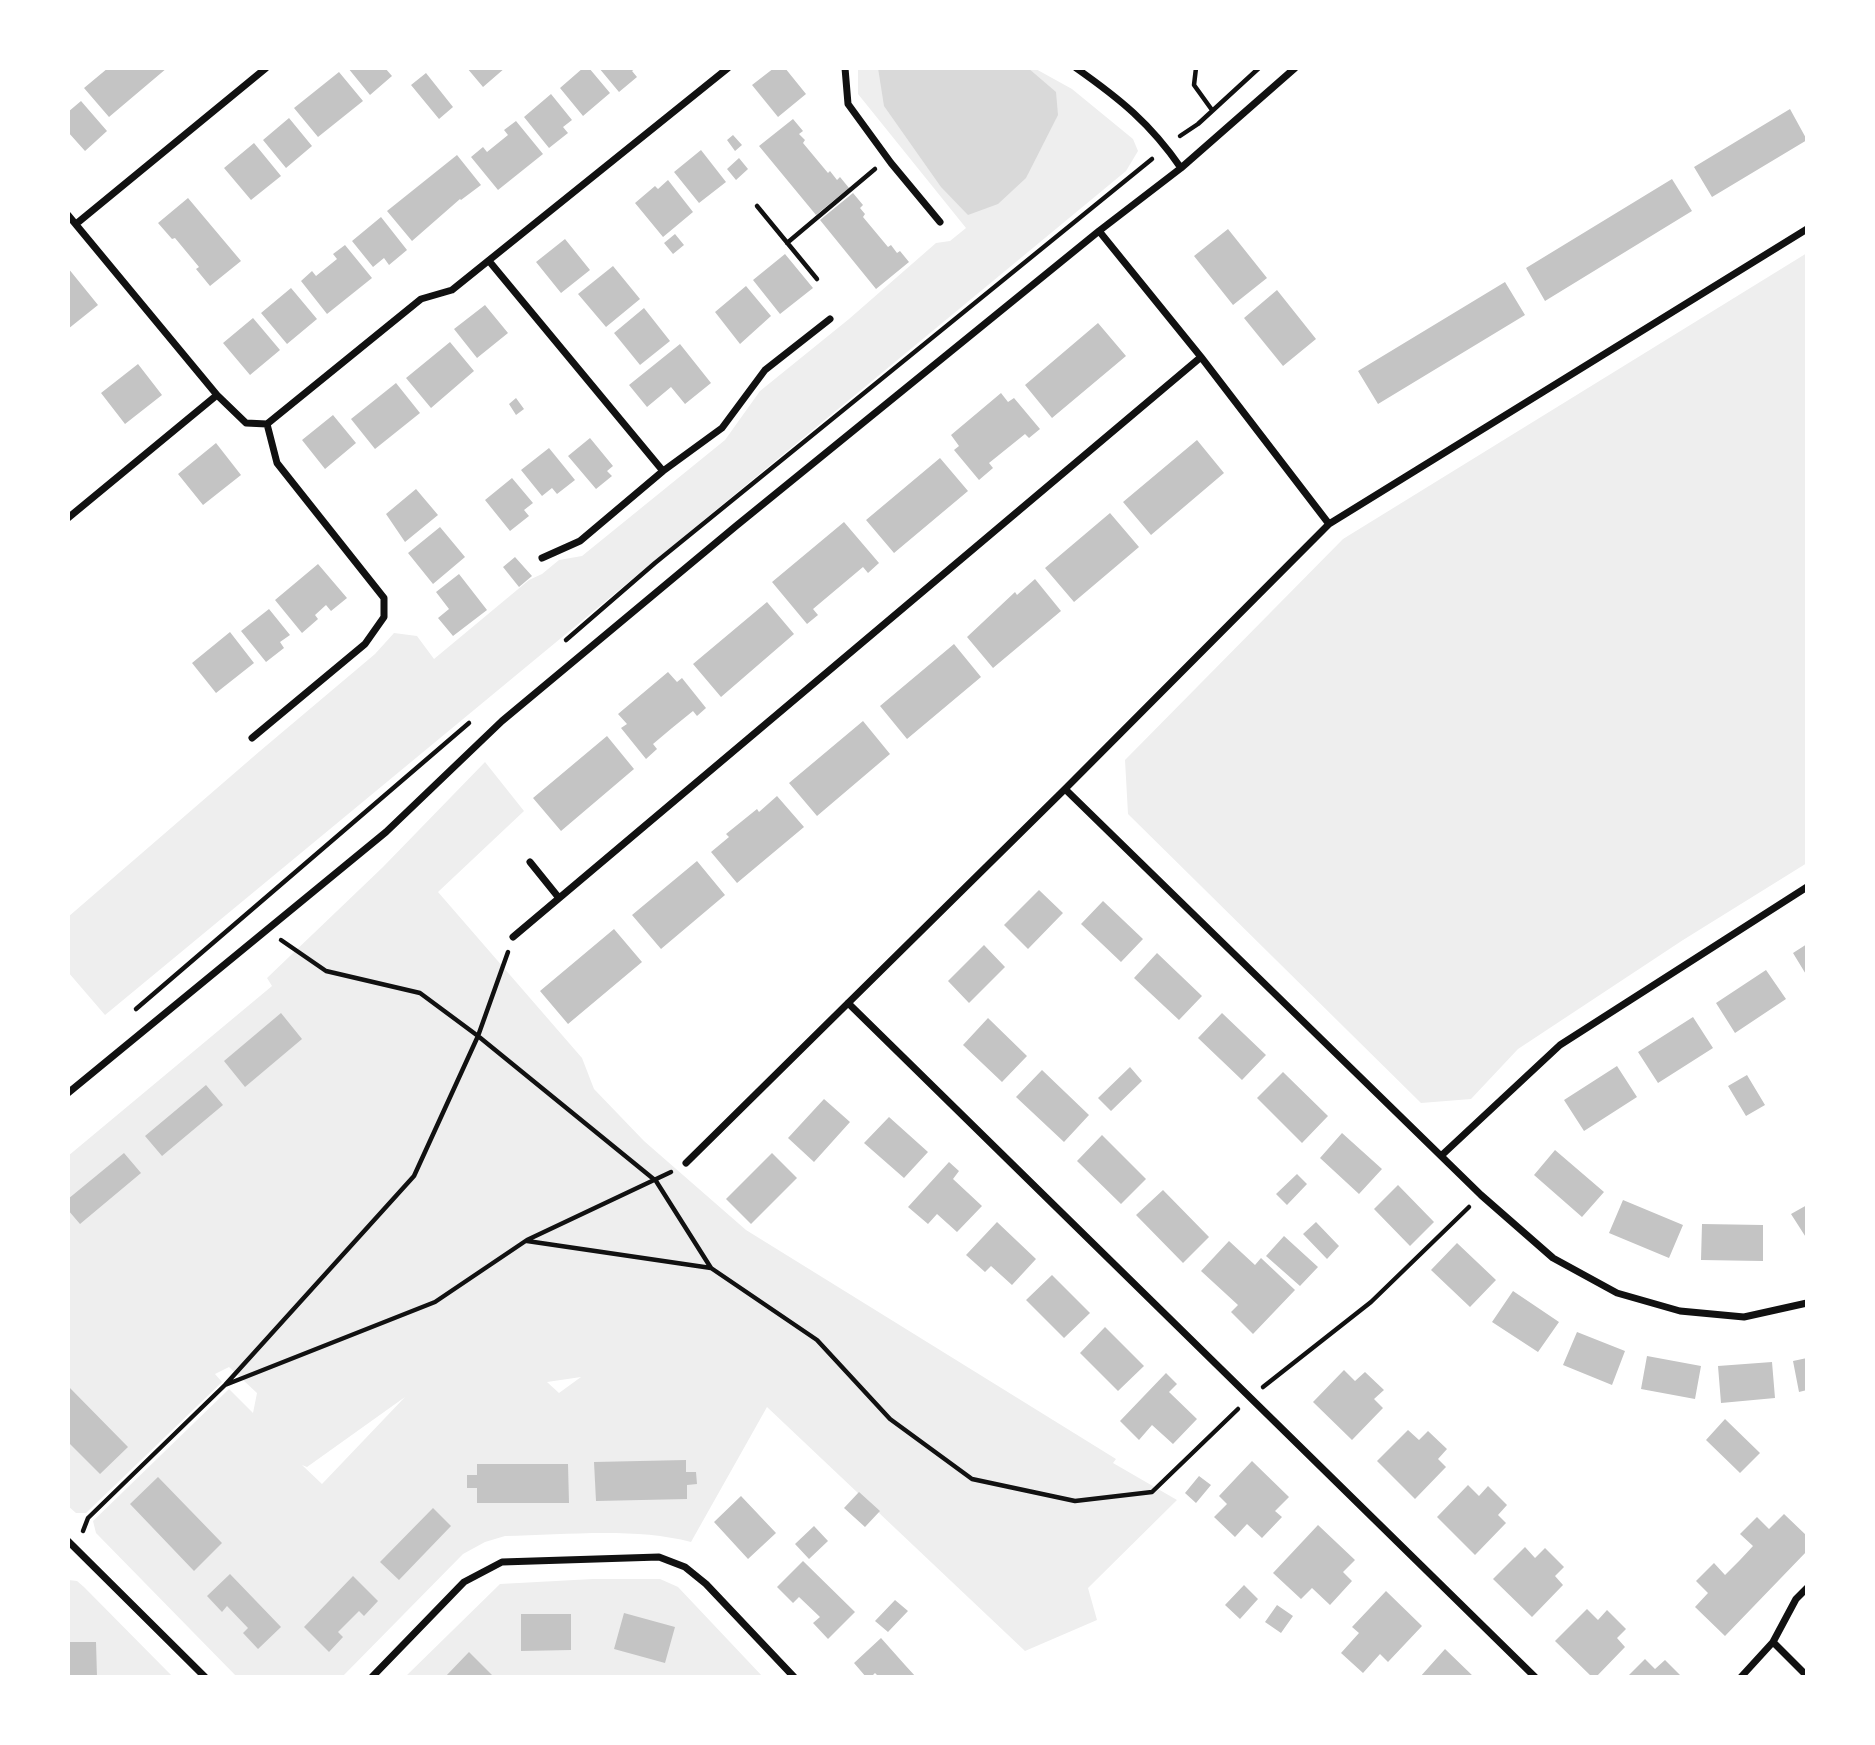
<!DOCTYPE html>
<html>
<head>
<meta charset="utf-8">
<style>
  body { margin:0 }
  #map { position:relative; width:1875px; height:1745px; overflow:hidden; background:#fff; font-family:Overpass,sans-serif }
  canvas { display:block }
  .frame { position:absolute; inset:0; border:70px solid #fff; pointer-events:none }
</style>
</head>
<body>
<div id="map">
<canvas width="1875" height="1745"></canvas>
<div class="frame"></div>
</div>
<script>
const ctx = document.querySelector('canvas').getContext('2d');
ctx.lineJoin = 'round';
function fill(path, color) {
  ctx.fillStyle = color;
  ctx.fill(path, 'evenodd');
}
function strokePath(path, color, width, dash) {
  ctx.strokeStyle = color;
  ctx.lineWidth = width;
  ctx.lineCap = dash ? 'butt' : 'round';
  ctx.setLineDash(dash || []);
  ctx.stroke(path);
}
fill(new Path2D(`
  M858 68H1034L1072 89 1133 139 1138 151 1126 171 105 1015 68 972V917L260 751 375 654 394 633 417 636 434 659 529 580 542 574 559 560 582 556 725 440 760 391 849 319 936 243 950 241 966 228 858 94Z
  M1807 253V863L1683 940 1518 1049 1471 1099 1421 1103 1128 814 1125 760 1343 539Z
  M485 762 524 811 438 892 582 1058 594 1089 644 1141 746 1230 1116 1459 1113 1463 1177 1500 1088 1588 1097 1620 1025 1651 767 1407 691 1542C635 1527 564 1535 505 1536L485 1542 463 1554 342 1677H237L96 1533 93 1521 229 1389 253 1413 257 1393 229 1367 215 1374 222 1382 86 1513H76L68 1506V1156L272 986 267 978 383 867ZM581 1377 559 1393 547 1382ZM405 1397 322 1484 302 1465 307 1467Z
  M593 1579H660L678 1587 763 1677H405L500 1584Z
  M68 1580 77 1581 84 1587 173 1677H68Z`), '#eee');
fill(new Path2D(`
  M878 68H1028L1056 92 1058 115 1026 178 998 204 968 215 941 187 884 106Z`), '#d9d9d9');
fill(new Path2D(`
  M108 68H167L109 117 84 88Z
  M348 68H385L392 76 370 95Z
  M467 68H505L483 87Z
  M583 68H589L610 93 583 116 560 88Z
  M599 68H636L632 71 637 77 619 92Z
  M774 68H785L806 94 778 117 752 85Z
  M339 72 363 101 318 137 294 108Z
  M426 73 453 107 439 119 411 85Z
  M551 94 572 120 563 127 568 133 549 148 524 117Z
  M81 101 107 131 85 151 68 132V112Z
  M1790 109 1807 140 1712 197 1694 167Z
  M289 118 312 146 286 168 263 140Z
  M793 119 803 131 799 134 805 140 803 143 828 173 830 171 837 180 840 177 849 188 816 215 759 146Z
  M516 121 543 154 498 190 471 157 483 147 487 152 508 135 504 130Z
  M733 135 742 145 735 151 727 140Z
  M254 143 281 176 251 200 224 168Z
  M701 150 726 182 699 203 674 172Z
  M457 155 481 185 461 200 460 199 412 241 387 211Z
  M739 158 748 169 736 180 727 169Z
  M1672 179 1692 211 1545 301 1526 268Z
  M668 180 693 212 663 237 635 203 655 186 658 189Z
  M853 193 863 205 860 208 865 214 863 217 888 247 891 245 897 253 900 251 909 262 876 289 820 220Z
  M188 198 241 261 210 286 196 269 199 267 175 238 172 239 158 223Z
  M381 217 407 250 389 265 384 258 373 267 352 241Z
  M1228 229 1267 278 1233 305 1194 256Z
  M675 234 684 245 673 254 664 243Z
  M565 239 590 270 561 293 536 262Z
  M345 245 372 278 327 314 301 281 312 271 316 276 337 259 333 254Z
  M785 254 813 288 780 314 753 280Z
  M613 266 640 299 606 327 578 294Z
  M68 268 98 305 68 329Z
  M1505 282 1525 315 1378 404 1358 371Z
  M746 286 771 316 740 344 715 312Z
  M291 288 317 319 287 344 261 313Z
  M1277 290 1316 339 1283 366 1244 318Z
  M485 305 508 333 477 358 454 329Z
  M644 308 670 341 640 365 614 333Z
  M253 318 280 350 250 375 223 343Z
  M1098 323 1126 356 1052 418 1025 385Z
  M450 342 474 371 431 408 406 378Z
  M680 344 711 383 685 404 671 387 647 407 629 385Z
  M138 364 162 395 125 424 101 393Z
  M396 383 420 413 375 449 351 419Z
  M1001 393 1008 402 1014 398 1040 429 1029 438 1025 434 989 463 993 468 979 480 954 450 959 446 951 435Z
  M516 398 524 409 516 415 509 404Z
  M333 415 356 443 325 469 302 440Z
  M590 438 613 466 607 471 612 476 596 489 568 456Z
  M1197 440 1224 473 1151 535 1123 502Z
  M216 443 241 475 203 505 178 474Z
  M549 448 575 480 557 494 552 488 542 496 521 470Z
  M940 458 968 491 894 553 866 520Z
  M512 478 533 503 524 510 529 516 510 531 485 500Z
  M416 489 438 515 405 542 386 514Z
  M1110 513 1139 547 1074 602 1045 568Z
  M844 522 879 563 868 573 863 567 813 609 818 615 807 624 772 582Z
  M440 527 465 557 433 584 408 553Z
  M515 557 532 576 519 587 503 567Z
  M318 564 347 598 331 611 326 605 315 615 318 619 302 633 275 600Z
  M459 574 487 610 453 636 438 618 449 609 436 592Z
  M1035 579 1061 611 993 668 967 637 1015 592 1017 595Z
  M767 602 794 634 721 697 693 664Z
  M269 609 290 635 280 642 284 648 266 662 241 631Z
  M230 632 254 663 216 693 192 663Z
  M954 644 981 677 907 739 880 706Z
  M668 672 677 682 682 678 706 708 697 716 693 711 672 728 653 744 657 749 646 759 621 728 627 724 618 714Z
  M863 721 890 754 817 816 789 783Z
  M607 736 634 769 561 831 533 798Z
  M777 796 804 827 737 883 711 852 729 837 726 834 757 809 759 812Z
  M697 861 725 895 661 949 632 915Z
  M1039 890 1063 913 1028 949 1004 925Z
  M1103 901 1143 939 1121 962 1081 924Z
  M614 929 642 962 568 1024 540 991Z
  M1807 944V976L1793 953Z
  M984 945 1005 967 969 1003 948 981Z
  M1157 953 1202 996 1179 1020 1134 978Z
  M1766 970 1786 999 1735 1033 1716 1003Z
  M281 1013 302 1039 245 1087 224 1061Z
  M1222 1013 1266 1055 1242 1080 1198 1038Z
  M1693 1017 1713 1048 1658 1083 1638 1052Z
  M988 1018 1027 1056 1002 1082 963 1045Z
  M1617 1066 1637 1097 1584 1131 1564 1100Z
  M1130 1067 1142 1081 1111 1111 1098 1098Z
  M1042 1070 1089 1115 1064 1142 1016 1097Z
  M1283 1072 1328 1116 1302 1143 1257 1098Z
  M1747 1075 1765 1105 1746 1116 1728 1086Z
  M206 1085 223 1105 162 1156 145 1136Z
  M824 1099 850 1122 814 1162 788 1138Z
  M889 1117 928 1152 904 1178 864 1143Z
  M1342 1133 1382 1169 1359 1194 1320 1158Z
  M1102 1135 1146 1179 1121 1204 1077 1161Z
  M1555 1150 1604 1192 1582 1217 1534 1175Z
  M124 1153 141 1173 80 1224 68 1210V1199Z
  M772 1153 797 1178 751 1224 726 1199Z
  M949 1162 959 1171 953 1179 982 1206 957 1232 937 1214 928 1224 908 1207Z
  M1297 1174 1307 1184 1287 1205 1276 1194Z
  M1398 1185 1434 1222 1410 1246 1374 1209Z
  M1163 1190 1209 1237 1183 1263 1136 1215Z
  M1623 1200 1683 1225 1669 1258 1609 1233Z
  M1807 1205V1239L1791 1214Z
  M997 1222 1036 1259 1012 1285 991 1266 985 1272 966 1255Z
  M1316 1222 1339 1246 1327 1259 1303 1234Z
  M1702 1224 1763 1225V1261L1701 1260Z
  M1284 1236 1318 1267 1300 1286 1266 1256Z
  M1229 1241 1255 1265 1261 1258 1295 1290 1253 1334 1231 1312 1238 1305 1201 1271Z
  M1457 1243 1496 1280 1470 1307 1431 1270Z
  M1052 1275 1090 1313 1064 1338 1026 1300Z
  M1513 1291 1559 1322 1538 1352 1492 1322Z
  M1105 1327 1144 1366 1118 1391 1080 1353Z
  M1577 1332 1625 1351 1612 1385 1563 1365Z
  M1647 1356 1701 1366 1695 1399 1641 1389Z
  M1807 1358V1390L1799 1392 1793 1361Z
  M1772 1362 1775 1398 1721 1403 1718 1366Z
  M1344 1370 1355 1381 1365 1372 1384 1390 1374 1399 1383 1408 1352 1440 1313 1402Z
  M1166 1373 1177 1384 1169 1392 1197 1419 1173 1444 1152 1425 1139 1440 1120 1421Z
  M68 1386 128 1447 100 1474 68 1442Z
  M1725 1419 1760 1453 1740 1473 1706 1440Z
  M1408 1430 1419 1440 1428 1431 1447 1449 1438 1459 1446 1467 1415 1499 1377 1461Z
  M686 1460V1472H696L697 1484 687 1485V1499L596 1501 594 1462Z
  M1252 1461 1289 1497 1275 1511 1282 1517 1262 1538 1247 1524 1235 1537 1214 1517 1227 1504 1219 1496Z
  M477 1464H568L569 1503H477V1488H467V1475H477Z
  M1199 1476 1211 1485 1196 1503 1185 1493Z
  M158 1477 222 1543 194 1571 130 1504Z
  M1468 1485 1479 1496 1488 1486 1507 1505 1498 1515 1506 1523 1475 1555 1437 1517Z
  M859 1492 880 1511 865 1527 844 1508Z
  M741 1496 776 1533 748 1559 714 1522Z
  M433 1508 451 1526 399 1580 380 1562Z
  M1784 1514 1807 1536V1551L1725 1636 1695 1607 1708 1593 1696 1581 1714 1563 1725 1575 1740 1560 1753 1546 1740 1534 1757 1517 1769 1529Z
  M1318 1525 1355 1560 1343 1572 1352 1581 1330 1605 1312 1588 1301 1599 1273 1573Z
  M814 1526 828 1541 809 1559 795 1544Z
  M1525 1547 1535 1558 1545 1548 1564 1567 1555 1576 1563 1585 1532 1617 1493 1579Z
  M803 1561 855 1612 828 1639 813 1623 820 1617 799 1597 793 1603 777 1587Z
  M230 1574 281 1627 258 1649 243 1633 248 1628 227 1606 222 1612 207 1596Z
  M353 1576 378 1601 364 1616 359 1611 338 1632 343 1637 329 1652 304 1627Z
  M1244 1585 1258 1599 1240 1619 1225 1605Z
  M1386 1591 1422 1626 1388 1662 1380 1654 1363 1673 1341 1653 1359 1633 1352 1627Z
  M895 1600 908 1611 888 1632 875 1621Z
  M1277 1605 1293 1616 1281 1633 1265 1622Z
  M1587 1609 1598 1620 1607 1610 1626 1629 1617 1638 1625 1647 1596 1677H1592L1555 1641Z
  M624 1613 675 1627 665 1663 614 1649Z
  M521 1614H571V1650L521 1651Z
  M881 1638 905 1665 916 1677H879L875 1673 871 1677H866L854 1663Z
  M68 1642H96L97 1677H68Z
  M1445 1649 1474 1677H1420Z
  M469 1652 494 1677H445Z
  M1645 1659 1655 1669 1665 1660 1682 1677H1627Z`), '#c4c4c4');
strokePath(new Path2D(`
  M1196 68 1194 85 1212 110
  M1180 136 1198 124 1259 68
  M757 206 817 279
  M787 243 875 169
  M566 640 655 563 1152 159
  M281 940 326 971 420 993 478 1036 656 1181 711 1268 817 1340 890 1419 972 1479 1075 1501 1152 1492 1238 1409
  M136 1009 469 723
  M527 1241 711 1268
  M225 1385 435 1302 527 1240 671 1172
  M1263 1387 1371 1302 1469 1207
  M83 1531 88 1518 225 1385 414 1176 478 1036 508 952`), '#111', 4.5);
strokePath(new Path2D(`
  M845 68 848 104 891 163 940 222
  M1076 68C1120 99 1150 123 1181 168
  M68 215 217 395 246 423 267 424 421 299 452 290 728 68
  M76 224 266 68
  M1099 231 1201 357 1329 524
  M489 261 663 471
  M68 518 217 395
  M542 558 580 541 663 471 722 428 765 370 830 319
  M252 738 365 644 384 617V598L277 463 267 424
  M1065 789 1481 1195 1553 1258 1617 1293 1680 1311 1744 1317 1807 1303
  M530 862 559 898
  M513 937 1201 357
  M848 1003 1535 1677
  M68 1093 386 832 502 721 736 526 1099 231 1181 168 1295 68
  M1442 1155 1560 1045 1807 887
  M686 1163 1065 789 1329 524 1807 229
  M68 1541 205 1677
  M1773 1642 1796 1599 1807 1588
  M372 1677 464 1582 502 1562 659 1557 685 1567 706 1584 794 1677
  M1741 1677 1773 1642 1807 1676`), '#111', 7);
</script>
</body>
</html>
